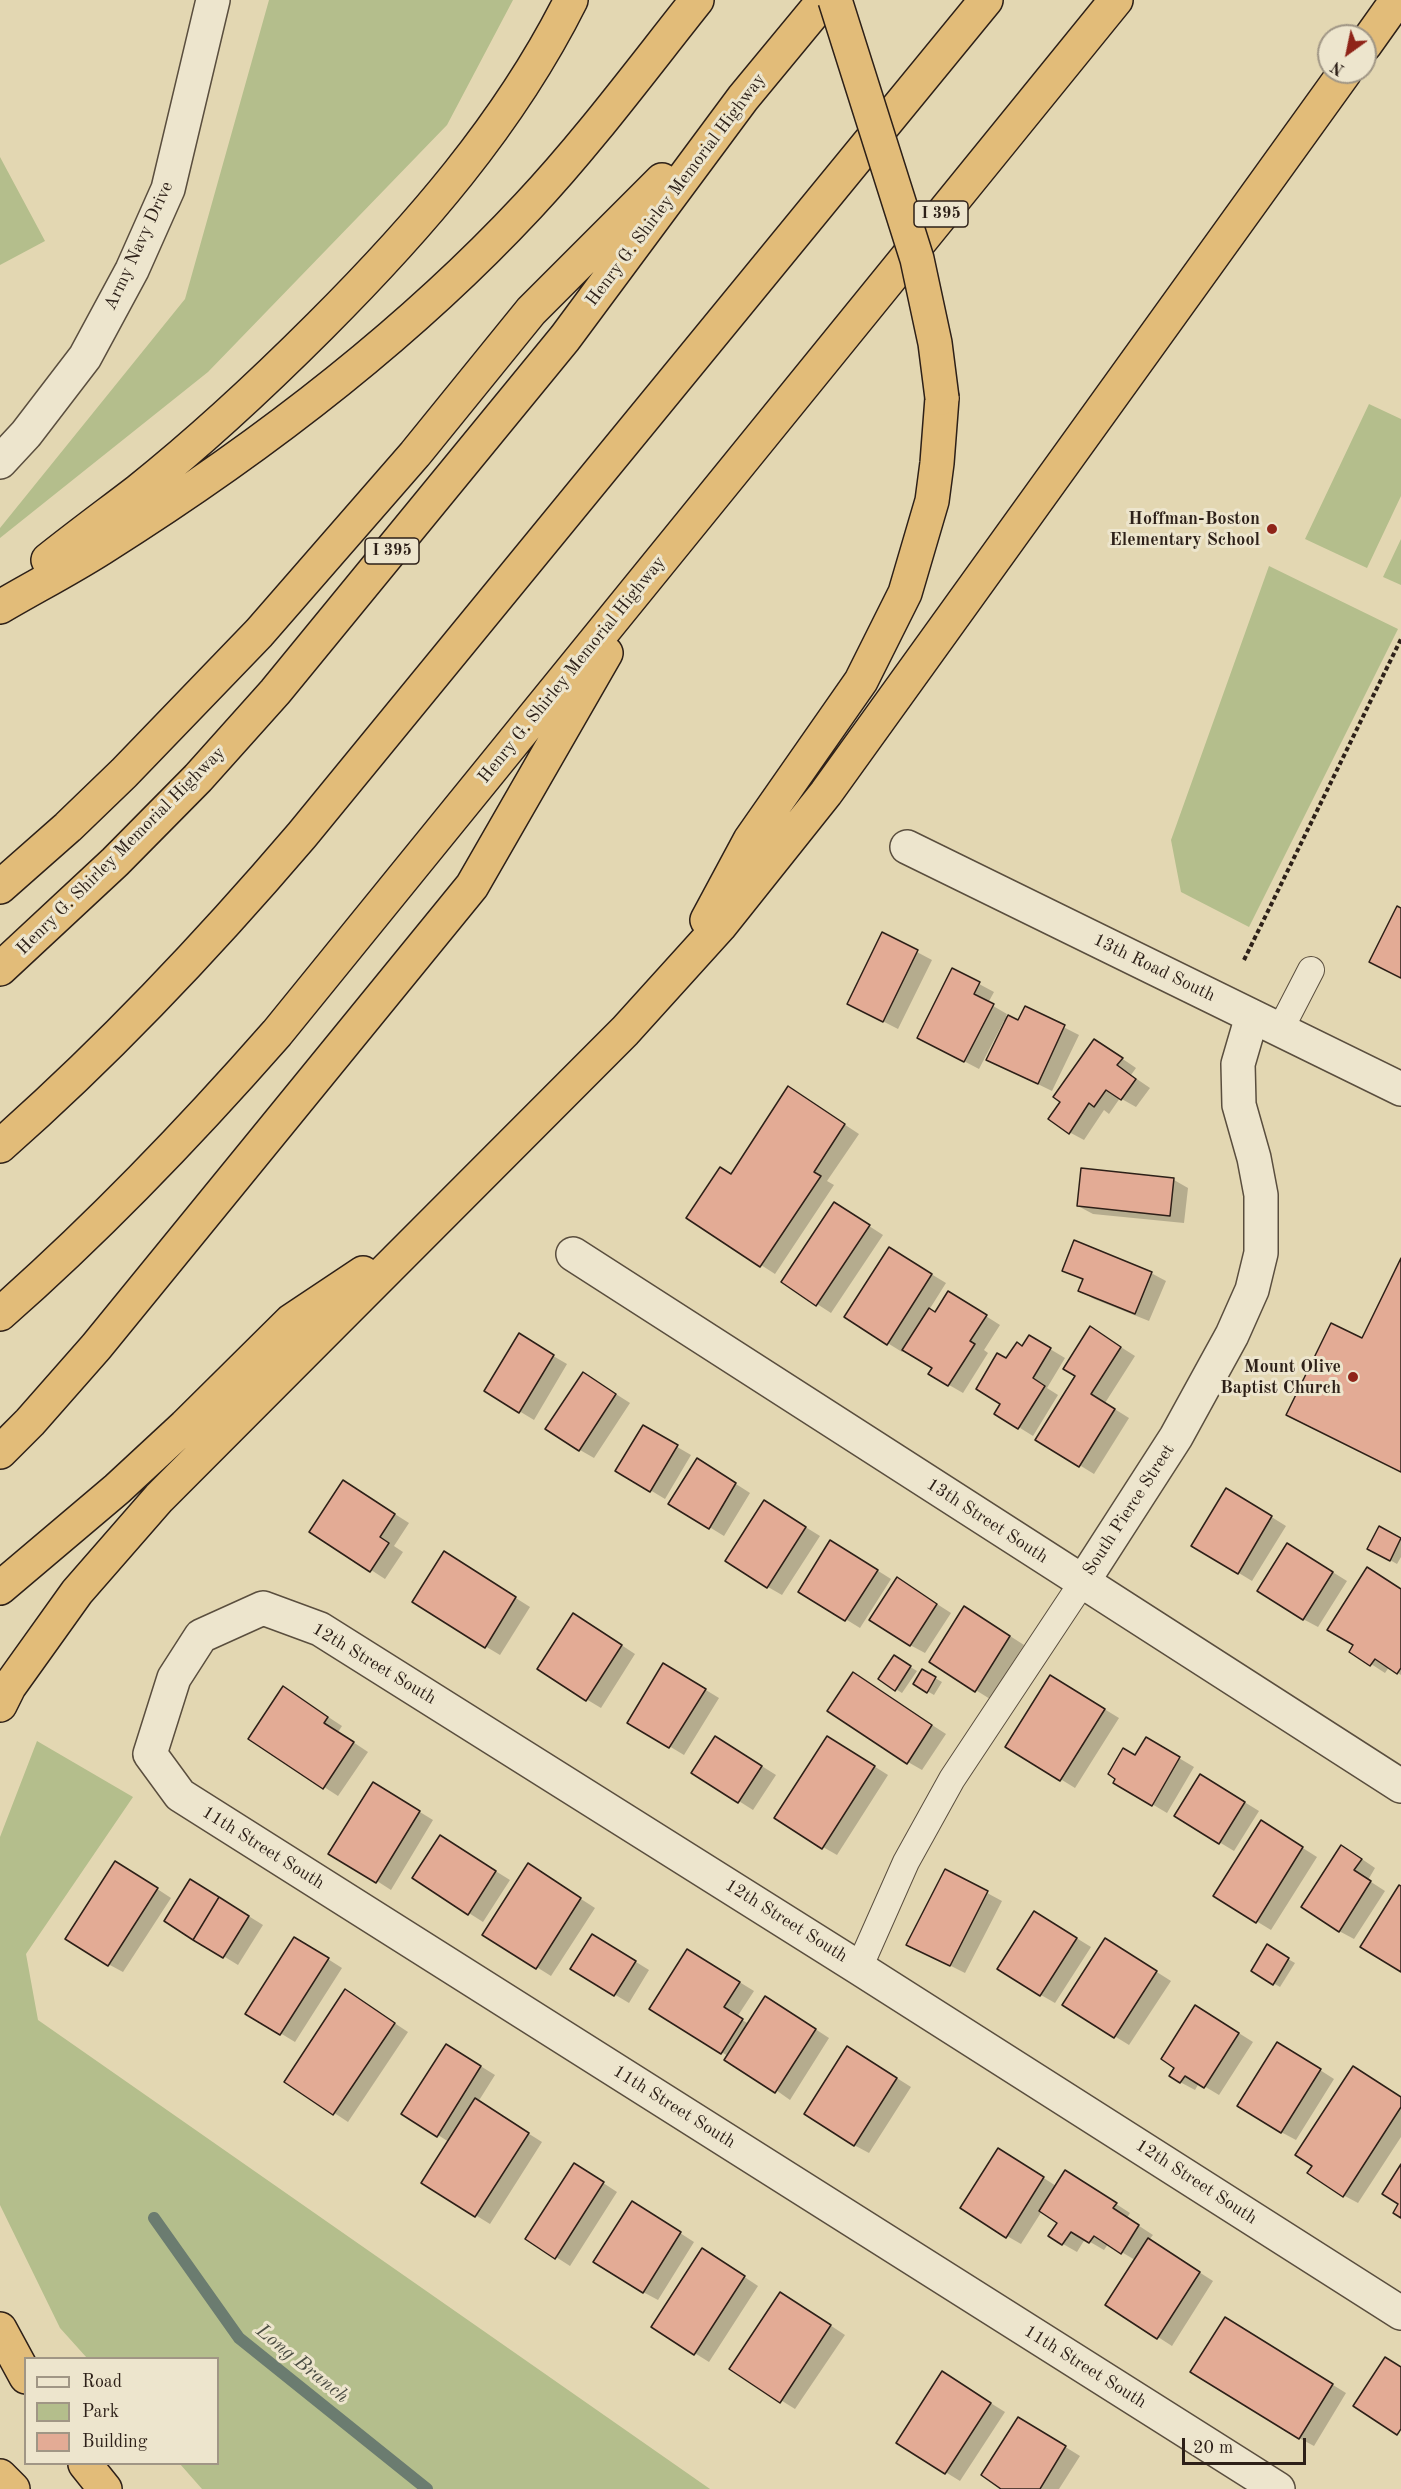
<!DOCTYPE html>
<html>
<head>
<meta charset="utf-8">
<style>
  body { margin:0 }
  #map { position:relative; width:1401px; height:2489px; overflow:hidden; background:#e3d7b2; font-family:"Old Standard TT",serif }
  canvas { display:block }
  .legend { position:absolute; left:24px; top:2357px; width:195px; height:108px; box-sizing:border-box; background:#ede5cd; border:2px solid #a09685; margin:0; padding:8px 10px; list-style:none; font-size:18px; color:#2d2018 }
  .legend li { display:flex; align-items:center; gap:12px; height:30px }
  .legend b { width:30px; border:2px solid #a09685 }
  .north { position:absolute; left:1317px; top:24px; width:60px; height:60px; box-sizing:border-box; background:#ede5cd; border:2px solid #a09685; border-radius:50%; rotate:213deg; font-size:16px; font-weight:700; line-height:24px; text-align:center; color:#2d2018 }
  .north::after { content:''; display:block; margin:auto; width:21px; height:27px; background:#8f2418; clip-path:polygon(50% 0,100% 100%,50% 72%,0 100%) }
  .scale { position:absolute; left:1182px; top:2438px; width:124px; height:27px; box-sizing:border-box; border:3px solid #2d2018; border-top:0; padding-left:8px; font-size:18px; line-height:21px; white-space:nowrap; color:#2d2018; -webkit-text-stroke:4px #ede5cd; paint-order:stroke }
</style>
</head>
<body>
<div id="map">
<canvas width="1401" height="2489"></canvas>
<ul class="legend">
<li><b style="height:8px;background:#ede5cd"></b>Road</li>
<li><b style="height:16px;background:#b4be8c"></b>Park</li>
<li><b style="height:16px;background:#e3ab95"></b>Building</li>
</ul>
<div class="north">N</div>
<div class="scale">20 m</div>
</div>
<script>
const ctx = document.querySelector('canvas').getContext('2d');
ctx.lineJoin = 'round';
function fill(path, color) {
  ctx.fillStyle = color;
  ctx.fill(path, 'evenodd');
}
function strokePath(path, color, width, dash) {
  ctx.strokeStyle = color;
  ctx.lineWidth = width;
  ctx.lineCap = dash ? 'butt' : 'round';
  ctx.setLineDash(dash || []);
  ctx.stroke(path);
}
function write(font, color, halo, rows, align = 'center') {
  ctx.font = font + ' "Old Standard TT",serif';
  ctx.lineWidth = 6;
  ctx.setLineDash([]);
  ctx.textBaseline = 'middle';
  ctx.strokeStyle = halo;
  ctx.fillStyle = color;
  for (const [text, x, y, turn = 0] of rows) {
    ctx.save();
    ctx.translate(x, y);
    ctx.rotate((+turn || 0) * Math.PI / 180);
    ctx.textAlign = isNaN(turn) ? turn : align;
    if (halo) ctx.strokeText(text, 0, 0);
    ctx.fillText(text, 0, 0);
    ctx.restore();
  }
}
fill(new Path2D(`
  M269 0H513L447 125 208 372 0 538V528L185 299Z
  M0 157 45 241 0 265Z
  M1369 404 1401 419V496L1367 568 1305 539Z
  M1401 539V585L1383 577Z
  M1269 566 1398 629 1249 927 1181 892 1171 840Z
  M37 1741 133 1797 26 1954 38 2020 710 2489H202L180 2464H218V2358H87L60 2328 0 2205V1837Z`), '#b4be8c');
fill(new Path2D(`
  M883 934 932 960 898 1029 849 1004Z
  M953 970 994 992 988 1003 1007 1014 1006 1016 1019 1022 1026 1008 1079 1035 1052 1091 1003 1067 1006 1022 1004 1021 979 1069 933 1045Z
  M1108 1049 1136 1068 1131 1075 1150 1088 1136 1107 1120 1098 1109 1114 1104 1110 1084 1140 1069 1132 1062 1101Z
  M803 1097 859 1134 827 1181 834 1185 775 1274 688 1218 731 1175Z
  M1174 1180 1188 1188 1184 1223 1093 1214 1078 1206Z
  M849 1213 883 1235 831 1313 783 1282Z
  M903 1257 946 1283 929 1310 935 1314 962 1301 1000 1325 984 1350 988 1353 963 1393 930 1374 934 1367 904 1349 902 1352 846 1317Z
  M1401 1262V1472L1288 1414 1363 1340Z
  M1064 1271 1151 1273 1166 1281 1149 1321 1094 1299 1080 1291 1084 1281Z
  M519 1336 567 1364 534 1420 486 1391Z
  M1030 1337 1065 1358 1047 1388 1058 1395 1033 1436 996 1413 1002 1403 1007 1360 1023 1347Z
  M1105 1337 1135 1356 1105 1403 1129 1418 1094 1474 1037 1439Z
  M597 1382 630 1403 594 1458 580 1450Z
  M643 1427 691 1455 665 1499 617 1470Z
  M711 1468 750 1493 724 1536 670 1503Z
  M357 1490 409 1523 394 1546 403 1552 385 1579 311 1531Z
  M1241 1498 1286 1526 1252 1581 1193 1545Z
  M778 1510 820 1536 782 1595 768 1587Z
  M1379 1528 1401 1540V1557L1397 1564 1369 1548Z
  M845 1550 891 1579 860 1628 800 1591Z
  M1302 1553 1347 1581 1318 1627 1303 1619Z
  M459 1562 530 1607 500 1655 485 1646Z
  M912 1588 951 1613 925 1653 910 1645Z
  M1401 1590V1675L1389 1667 1385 1673 1351 1651Z
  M979 1616 1024 1645 990 1699 931 1662Z
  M588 1623 635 1654 601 1708 586 1699Z
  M894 1657 917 1671 902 1693 880 1679Z
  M923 1671 942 1682 934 1695 915 1684Z
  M678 1673 719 1698 684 1755 629 1722Z
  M867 1683 946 1734 922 1770 908 1762Z
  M1065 1685 1119 1718 1075 1788 1007 1746Z
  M298 1697 342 1726 338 1732 368 1752 338 1796 250 1739Z
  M1147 1739 1194 1767 1167 1813 1115 1782 1136 1757Z
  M730 1746 776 1775 753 1810 693 1772Z
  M842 1746 888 1775 837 1855 823 1847Z
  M1215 1784 1259 1811 1234 1851 1176 1816Z
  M387 1792 433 1820 391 1890 377 1881Z
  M1276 1831 1317 1857 1271 1930 1215 1896Z
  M455 1846 510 1880 483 1922 414 1878Z
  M1356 1855 1375 1868 1368 1880 1385 1891 1354 1939 1339 1931Z
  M130 1871 171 1898 123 1972 108 1964Z
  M946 1871 1002 1901 965 1973 923 1952Z
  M542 1874 595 1908 551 1976 484 1934Z
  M205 1889 263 1925 238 1965 166 1921Z
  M1049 1921 1091 1947 1055 2003 1041 1995Z
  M607 1944 649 1970 629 2003 572 1969Z
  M309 1947 342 1968 295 2042 247 2013Z
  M1267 1947 1295 1963 1280 1987 1253 1971Z
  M1119 1948 1171 1981 1129 2045 1064 2005Z
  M702 1959 754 1991 737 2017 749 2024 780 2006 829 2038 790 2100 728 2056 651 2009Z
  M346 1991 408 2032 348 2122 286 2081Z
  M1210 2015 1253 2042 1219 2095 1199 2083 1195 2090 1180 2082Z
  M1292 2052 1334 2079 1296 2140 1281 2132Z
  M461 2054 495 2075 478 2102 542 2142 490 2224 423 2183 449 2142 438 2135Z
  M862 2056 911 2087 869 2153 854 2145Z
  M1401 2097V2137L1358 2203 1343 2195Z
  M1013 2158 1056 2186 1079 2180 1130 2213 1127 2218 1153 2235 1149 2240 1213 2281 1172 2346 1158 2337 1135 2260 1108 2244 1104 2250 1085 2239 1077 2252 1063 2244 1059 2222 1042 2211 1021 2244 1007 2236Z
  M588 2173 617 2192 570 2266 556 2257Z
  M646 2211 694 2242 658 2300 643 2292Z
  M716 2258 758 2286 709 2362 653 2327Z
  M795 2302 845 2335 795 2409 731 2369Z
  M1239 2327 1346 2393 1314 2446 1299 2438Z
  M957 2382 1005 2412 960 2481 898 2443Z
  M1033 2427 1080 2456 1059 2489H1003Z`), '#0003');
strokePath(new Path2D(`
  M154 2218 239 2338 427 2489`), '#6b7c70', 12);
const building = new Path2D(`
  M1397 906 1401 908V978L1369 962Z
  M882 932 918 950 883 1022 847 1004Z
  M952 968 980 982 974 994 994 1004 964 1062 917 1038Z
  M1025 1006 1065 1025 1038 1084 986 1060 1008 1015 1018 1020Z
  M1094 1039 1123 1058 1117 1065 1136 1079 1121 1100 1106 1090 1094 1107 1089 1103 1069 1134 1048 1119 1060 1102 1053 1097Z
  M788 1086 845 1124 814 1172 821 1176 760 1267 686 1218 720 1167 731 1174Z
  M1081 1168 1174 1178 1170 1216 1077 1206Z
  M834 1202 870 1225 816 1306 781 1282Z
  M1074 1240 1152 1272 1135 1314 1078 1291 1083 1279 1062 1271Z
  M889 1247 932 1274 887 1345 844 1317Z
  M1401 1258V1472L1286 1415 1331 1323 1362 1338Z
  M948 1291 987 1315 970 1341 975 1344 948 1386 928 1374 932 1368 902 1350 929 1308 935 1312Z
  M1090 1326 1121 1347 1091 1394 1115 1409 1079 1467 1035 1440 1075 1376 1063 1369Z
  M519 1333 554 1355 519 1413 484 1391Z
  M1029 1335 1051 1348 1033 1378 1045 1386 1018 1429 994 1414 1000 1404 976 1389 997 1353 1006 1358 1017 1342 1022 1346Z
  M583 1372 616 1394 579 1451 545 1429Z
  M643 1425 678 1445 650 1492 615 1471Z
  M697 1458 736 1483 709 1529 668 1504Z
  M343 1480 395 1514 380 1537 389 1543 370 1572 309 1532Z
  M1226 1488 1272 1516 1238 1574 1191 1546Z
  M764 1500 806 1527 767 1588 725 1561Z
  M1379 1526 1401 1538 1390 1561 1367 1549Z
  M830 1540 878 1570 845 1621 798 1592Z
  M1287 1543 1333 1572 1303 1620 1257 1591Z
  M444 1551 516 1597 485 1648 412 1602Z
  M1367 1567 1401 1589V1668L1397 1674 1375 1659 1370 1666 1349 1652 1353 1645 1327 1630Z
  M897 1577 937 1604 910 1646 869 1620Z
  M964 1606 1010 1636 975 1692 929 1662Z
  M573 1613 622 1645 586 1701 537 1669Z
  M894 1655 911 1666 895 1691 878 1679Z
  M663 1663 706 1689 669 1748 627 1723Z
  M922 1669 936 1677 927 1693 913 1684Z
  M853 1672 932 1725 907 1764 827 1711Z
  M1050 1675 1105 1709 1060 1781 1005 1747Z
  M283 1686 328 1717 324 1723 354 1742 323 1789 248 1739Z
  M715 1736 762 1766 738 1803 691 1773Z
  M827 1736 875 1766 822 1849 774 1818Z
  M1146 1737 1180 1757 1152 1806 1113 1783 1115 1779 1108 1774 1123 1748 1135 1755Z
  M1200 1774 1245 1802 1219 1844 1174 1816Z
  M373 1782 420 1811 376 1883 328 1854Z
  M1261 1820 1303 1847 1256 1923 1213 1896Z
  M440 1835 496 1871 468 1915 412 1878Z
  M1341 1845 1362 1859 1354 1870 1371 1881 1339 1932 1301 1907Z
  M115 1861 158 1888 108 1966 65 1939Z
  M528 1863 581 1898 536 1969 482 1935Z
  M945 1869 988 1891 950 1966 906 1945Z
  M190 1879 219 1897 193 1940 164 1921Z
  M1399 1885 1401 1886V1972L1360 1947Z
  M219 1897 249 1916 223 1958 193 1940Z
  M1034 1911 1077 1938 1040 1996 997 1969Z
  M592 1934 636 1961 614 1996 570 1969Z
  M294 1937 329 1958 280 2035 245 2014Z
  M1105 1938 1157 1971 1114 2038 1062 2005Z
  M1267 1944 1289 1958 1273 1985 1251 1971Z
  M687 1949 740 1982 724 2007 743 2019 721 2054 649 2009Z
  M345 1989 395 2023 333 2115 284 2082Z
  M765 1996 816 2029 775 2093 724 2060Z
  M1195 2005 1239 2033 1204 2088 1185 2076 1180 2083 1169 2076 1174 2068 1161 2059Z
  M1277 2042 1321 2069 1281 2133 1237 2106Z
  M446 2044 481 2066 437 2137 401 2114Z
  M847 2046 897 2078 854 2146 804 2114Z
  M1353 2066 1401 2097V2107L1343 2197 1307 2173 1312 2166 1295 2155Z
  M475 2098 529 2133 475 2217 421 2183Z
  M998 2148 1044 2177 1006 2238 960 2208Z
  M574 2163 604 2182 555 2259 525 2239Z
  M1401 2164V2218L1393 2213 1398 2204 1382 2194Z
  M1065 2170 1117 2203 1113 2208 1139 2225 1121 2254 1094 2236 1089 2243 1071 2232 1062 2245 1048 2236 1057 2223 1039 2211Z
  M632 2201 681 2232 643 2293 593 2262Z
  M1148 2238 1200 2272 1157 2339 1105 2305Z
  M702 2248 745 2276 694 2355 651 2327Z
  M780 2292 831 2325 780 2403 729 2369Z
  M1225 2317 1333 2384 1299 2439 1190 2372Z
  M1385 2357 1401 2367V2429L1397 2435 1353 2406Z
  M942 2371 991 2403 945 2474 896 2443Z
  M1018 2417 1066 2446 1040 2489H1001L981 2475Z`);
fill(building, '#e3ab95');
strokePath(building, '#2d2018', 1.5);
const service = new Path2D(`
  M1280 1030 1311 970
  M859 1968 906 1862 952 1779 1082 1583`);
const minor = new Path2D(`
  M907 847 1401 1089
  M573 1254 1401 1786
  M1082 1583 1176 1437 1232 1335 1252 1290 1261 1253V1195L1254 1158 1239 1105 1238 1064 1252 1016
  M1278 2489 180 1795 150 1754 174 1678 201 1636 263 1608 320 1629 859 1968 1401 2313`);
const tertiary = new Path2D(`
  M0 462 26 434 85 357 132 270 168 189 213 0`);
const motorway = new Path2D(`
  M1365 45 1397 0
  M48 560C78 536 108 514 138 491 202 440 262 384 320 326 417 229 509 124 571 0
  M0 607C34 587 69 569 102 548 256 451 403 340 528 206 588 142 642 69 697 0
  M0 887 68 827 124 773 259 633 415 454 531 311 662 180
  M707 920 750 840 861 681 905 593 932 501 937 463 942 398
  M0 969 115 862 198 778 275 692 565 338 743 98 824 0
  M0 1146C109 1050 208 945 302 835L986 0
  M0 1314C99 1227 190 1132 277 1033L1116 0
  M0 1452 30 1422 96 1347 472 886 606 653
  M0 1588 117 1489 185 1426 291 1321 363 1273
  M0 1705 9 1687 77 1592 159 1498 625 1031 720 926 826 793 1345 72
  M0 2329 26 2377
  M85 2464 105 2489
  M0 2476 13 2489`);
strokePath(service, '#5a4e3e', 28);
strokePath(minor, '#5a4e3e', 36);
strokePath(tertiary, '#5a4e3e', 36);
strokePath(motorway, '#2d2018', 36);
strokePath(new Path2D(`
  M1244 960 1401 639`), '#2d2018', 4, [4.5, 3]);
strokePath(service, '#ede5cd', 26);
strokePath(minor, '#ede5cd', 33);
strokePath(tertiary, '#ede5cd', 33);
strokePath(motorway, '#e2bc79', 33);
const motorwayBridge = new Path2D(`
  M835 0 917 259 935 343 942 398`);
strokePath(motorwayBridge, '#2d2018', 36, []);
strokePath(motorwayBridge, '#e2bc79', 33);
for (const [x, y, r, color] of [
  [1272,529,6,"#8f2418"],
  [1353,1377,6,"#8f2418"]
]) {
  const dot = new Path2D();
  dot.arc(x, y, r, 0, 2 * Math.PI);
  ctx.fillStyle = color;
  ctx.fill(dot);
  strokePath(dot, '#ede5cd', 2);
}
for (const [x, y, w] of [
  [941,214,54],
  [392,551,54]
]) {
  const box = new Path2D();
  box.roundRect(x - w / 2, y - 13, w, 26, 4.5);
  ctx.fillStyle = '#ede5cd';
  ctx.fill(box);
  strokePath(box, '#2d2018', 1.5);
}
write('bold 16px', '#2d2018', null, [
  ["I 395",941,214],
  ["I 395",392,551]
]);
write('18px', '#2d2018', '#ede5cd', [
  ["Henry G. Shirley Memorial Highway",676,190,-53],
  ["Army Navy Drive",139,246,-65],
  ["Henry G. Shirley Memorial Highway",572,670,-51],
  ["Henry G. Shirley Memorial Highway",121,851,-45],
  ["13th Road South",1154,968,26],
  ["South Pierce Street",1129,1510,-57],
  ["13th Street South",987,1521,33],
  ["12th Street South",374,1664,31],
  ["11th Street South",263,1848,32],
  ["12th Street South",786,1921,32],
  ["11th Street South",674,2107,32],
  ["12th Street South",1196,2182,33],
  ["11th Street South",1085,2367,32]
]);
write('bold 18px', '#2d2018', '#ede5cd', [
  ["Hoffman-Boston",1260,519],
  ["Elementary School",1260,540],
  ["Mount Olive",1341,1367],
  ["Baptist Church",1341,1388]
], 'right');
write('italic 20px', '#4c4e44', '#ede5cd', [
  ["Long Branch",302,2364,39]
]);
</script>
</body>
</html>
